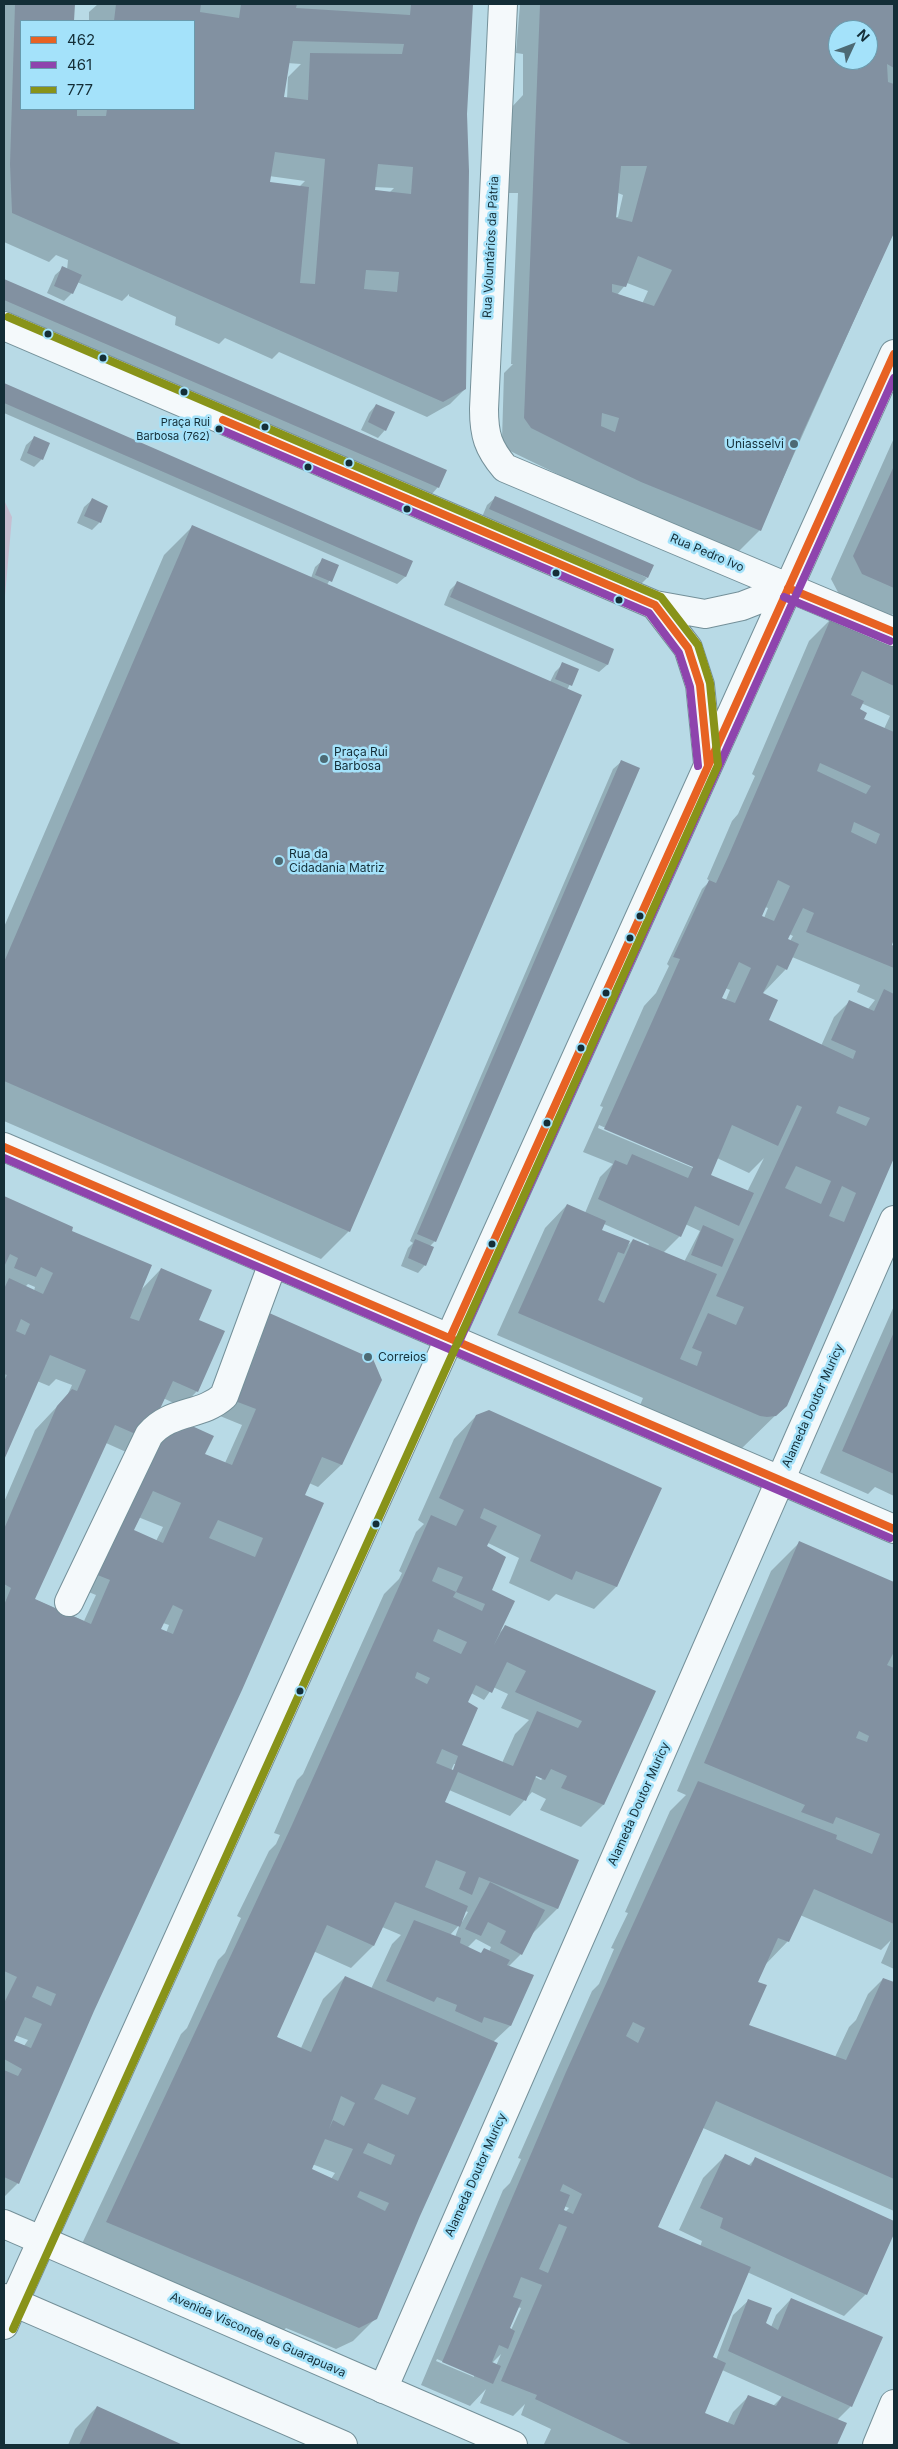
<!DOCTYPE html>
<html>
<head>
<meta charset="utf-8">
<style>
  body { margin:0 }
  #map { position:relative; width:898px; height:2449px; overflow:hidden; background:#b8dae6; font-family:Inter,sans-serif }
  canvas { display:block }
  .frame { position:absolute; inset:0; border:5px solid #142e37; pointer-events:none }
  .legend { position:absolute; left:20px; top:20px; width:175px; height:90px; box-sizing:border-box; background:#a4e2fa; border:1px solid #6a9aac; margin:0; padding:6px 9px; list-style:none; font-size:15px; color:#142e37 }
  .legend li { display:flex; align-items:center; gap:10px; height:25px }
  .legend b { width:25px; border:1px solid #6a9aac }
  .north { position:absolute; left:828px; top:20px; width:50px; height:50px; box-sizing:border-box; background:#a4e2fa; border:1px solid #6a9aac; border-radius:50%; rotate:47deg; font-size:14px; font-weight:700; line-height:20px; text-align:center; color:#142e37 }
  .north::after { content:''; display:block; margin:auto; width:18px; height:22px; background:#4d6a74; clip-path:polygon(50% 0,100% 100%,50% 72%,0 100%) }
</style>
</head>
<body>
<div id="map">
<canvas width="898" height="2449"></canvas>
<div class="frame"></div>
<ul class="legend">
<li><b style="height:6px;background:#e76223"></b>462</li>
<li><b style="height:6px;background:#8e44ad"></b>461</li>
<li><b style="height:6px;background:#889319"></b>777</li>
</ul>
<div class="north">N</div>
</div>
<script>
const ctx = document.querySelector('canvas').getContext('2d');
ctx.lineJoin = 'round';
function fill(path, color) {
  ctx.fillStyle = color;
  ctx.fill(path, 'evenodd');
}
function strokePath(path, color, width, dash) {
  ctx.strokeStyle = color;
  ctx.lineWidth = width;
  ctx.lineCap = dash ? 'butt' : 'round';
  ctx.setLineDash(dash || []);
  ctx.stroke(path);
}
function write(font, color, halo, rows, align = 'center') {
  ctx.font = font + ' Inter,sans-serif';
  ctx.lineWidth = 5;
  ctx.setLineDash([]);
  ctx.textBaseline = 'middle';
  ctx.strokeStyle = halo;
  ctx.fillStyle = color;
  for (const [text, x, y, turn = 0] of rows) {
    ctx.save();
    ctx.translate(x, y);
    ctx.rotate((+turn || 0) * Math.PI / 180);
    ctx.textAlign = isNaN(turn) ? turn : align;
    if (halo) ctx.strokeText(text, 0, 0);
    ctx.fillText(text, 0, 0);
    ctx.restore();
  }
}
fill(new Path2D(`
  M4 500 12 517 5 596H4Z`), '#c6bed1');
fill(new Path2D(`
  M4 4H73V21H21V109H194V21H89V12L98 4H471L466 114 465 389 450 404 427 417 279 352 272 359 225 338 219 344 175 325 176 317 129 296V294L122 301 77 282 72 293 64 301 47 293 55 275 63 268 67 270 68 260 56 255 49 262 4 242ZM287 63 301 64 288 77 287 99 281 102ZM269 176 305 181 299 187 268 186ZM374 187 394 188 389 193 373 191Z
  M520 4H894V231L760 530 738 552 619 504 508 450 502 440 504 373 513 364H511L518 193H506L511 108 523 95V54L516 53ZM838 30H868V60H838ZM618 193 623 195 618 217H616ZM627 283 648 291 642 304 617 295Z
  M4 280 446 471 438 487 431 495 4 310Z
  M4 384 411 562 405 577 397 584 4 413Z
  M376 405 385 430 378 438 361 430 369 413Z
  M34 438 42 459 34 467 20 460 26 445Z
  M894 438V613L890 617 840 596 831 579Z
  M495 498 647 578 640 585 482 517 487 505Z
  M92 500 100 522 92 530 77 523 84 507Z
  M192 527 311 578 315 567 323 560 337 566 327 585 550 682 555 672 563 664 577 670 567 690 349 1231 321 1259 4 1121V927L164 555Z
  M458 582 613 650 607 665 599 672 444 605 450 590Z
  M831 619 894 647V936L891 945 894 947V1155L786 1405 738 1452 636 1415 643 1398 497 1335 545 1228 567 1205 585 1213 600 1177 613 1164 583 1152 603 1107 600 1106 644 1006 656 993 669 966 667 964 702 889 710 881 707 879 732 821 738 814 755 776 752 774 809 641ZM861 703 890 716 884 729 863 720 859 710ZM765 907 768 908 764 918 761 917ZM789 934 793 936 790 941 787 940ZM792 957 860 985 857 992 875 1000 868 1009 849 1002 834 1017 821 1046 766 1021 762 994 786 969ZM725 988 730 990 725 1002 719 999ZM599 1125 695 1167 693 1168 598 1128ZM717 1158 749 1173 764 1158 747 1192 709 1175ZM604 1224 649 1244 648 1246 633 1240 625 1248 600 1230ZM685 1224 700 1231 684 1262 663 1253 680 1236Z
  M621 762 435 1241 430 1246 425 1265 418 1273 401 1266 408 1248 413 1243 410 1241 613 769Z
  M4 1197 72 1228 68 1236 140 1291 161 1269 197 1320V1391L182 1407 163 1398 157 1412 204 1455 225 1463 242 1425 220 1416 260 1321 380 1380 341 1465 318 1487 309 1483 92 2012 18 2183 4 2197V1502L35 1430 67 1396 72 1385 56 1379 49 1386 37 1381 4 1456ZM28 1284 35 1287 34 1291 25 1287ZM106 1443 135 1456 76 1587 96 1595 84 1621 34 1599ZM138 1517 163 1527 156 1541 132 1530ZM163 1623 169 1625 166 1633 159 1630ZM15 2035 28 2040 24 2046 12 2042Z
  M894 1306V1496L875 1487 868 1494 820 1473Z
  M476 1416 660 1488 616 1587 594 1609 556 1594 549 1601 509 1583 519 1558 488 1543 486 1546 490 1591 498 1634 506 1626 641 1720 603 1805 581 1827 540 1810 546 1799 532 1792 510 1816 449 1790 443 1803 577 1861 557 1909 531 1935 521 1954 508 1967 532 1976 510 2026 493 2042 376 2318 353 2341 336 2349 286 2328 280 2334 79 2250 181 2034 187 2028 218 1960 225 1953 241 1918 237 1916 269 1851 276 1844 280 1835 274 1833 297 1780 303 1774 384 1594 399 1579 402 1573 399 1571 416 1532 424 1524 418 1520 454 1439ZM493 1687 508 1694 501 1708 529 1720 515 1734 502 1763 461 1746 467 1702 471 1693 484 1700ZM454 1764H456L451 1776 449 1775ZM535 1775 543 1778 541 1780 535 1777ZM465 1911 468 1912 462 1922 461 1921ZM460 1924 455 1937 450 1935ZM382 1927 401 1935 392 1944 371 1989 345 1977 323 1999 301 2048 276 2037 313 1951 351 1968 373 1946ZM476 1939 491 1947 489 1952 480 1954 467 1948ZM312 2164 335 2173 331 2179 310 2170Z
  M799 1543 894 1583V1969L881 1963 891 1940 881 1950 800 1915 788 1941 764 1966 757 1982 747 2025 835 2057 849 2027 856 2020 868 1994 883 1979 894 1984V2211L703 2128 657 2228 700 2247 702 2241 679 2230 703 2178 725 2156 748 2166 755 2159 894 2223V2231L866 2294 844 2316 747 2272 711 2357 716 2360 733 2315 749 2300 764 2324 771 2327 776 2315 791 2299 851 2406 837 2420 845 2423 836 2445H547L544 2444 551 2429 521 2415 525 2404 513 2416 480 2403 486 2389 470 2406 421 2385 503 2190 510 2183 521 2159 518 2158 592 1991 599 1984 614 1949 611 1948 628 1913 625 1912 670 1811 686 1795 677 1791 771 1571ZM564 2206 569 2208 565 2212 562 2211ZM518 2307 521 2308 511 2330 508 2329ZM501 2354 496 2366 491 2364ZM437 2359 474 2375V2377L436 2361ZM722 2370 782 2397 773 2406 749 2396 733 2412 727 2424 703 2414Z
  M97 2407 180 2445H68L75 2429Z`), '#0003');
fill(new Path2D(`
  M15 4H75L74 21H21V109H77V116H106L107 109H194V21H114L116 4H201L200 12 239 18 241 4H297L296 8 410 15 411 4H473L467 114 469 171 466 389 443 402 12 213 10 164ZM293 41 404 44 402 54 310 53 308 100 284 97ZM275 152 325 159 315 284 300 283 309 187 270 182ZM378 164 413 167 411 194 375 190ZM366 270 399 272 397 292 364 289Z
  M540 4H894V68L887 64 888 82 894 84V233L802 434 761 531 641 482 597 461 531 428 524 418ZM838 30H868V60H838ZM621 166H647L632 222 616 218ZM638 256 672 270 654 306 612 292V284L626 287ZM602 413 619 418 615 432 601 426Z
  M62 266 82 275 73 294 54 286Z
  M4 279 447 470 439 488 4 300Z
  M4 383 413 561 406 577 4 403Z
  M376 404 395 412 386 431 368 422Z
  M34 436 50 443 43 460 27 453Z
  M894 466V588L862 574 853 556Z
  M495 496 654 565 648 578 489 509Z
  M92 498 108 506 101 523 84 516Z
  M192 525 582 695 350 1232 4 1081V962Z
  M322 558 339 565 332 582 315 575Z
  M457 581 614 649 608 665 450 597Z
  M831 618 894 646V686L862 671 851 695 864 701 860 709 867 713 864 719 894 732V939L892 945 894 946V968L806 932 814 913 803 908 788 939 799 944 787 970 777 965 763 993 778 1000 769 1020 853 1059 856 1051 831 1040 849 1000 874 1011 884 989 894 994V1158L787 1406 776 1416 767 1417 760 1416 518 1313 567 1204 606 1221 602 1230 630 1241 624 1254 618 1252 598 1300 604 1303 633 1239 717 1274 680 1359 697 1366 702 1352 692 1348 708 1313 736 1325 744 1307 716 1296 802 1107 797 1105 778 1146 732 1125 711 1175 754 1193 739 1226 695 1206 681 1237 598 1199 615 1160 627 1165 632 1154 688 1178 693 1167 604 1129 680 959 673 957 709 880 716 883 728 857ZM820 763 871 786 866 794 817 771ZM854 822 880 834 876 844 851 832ZM778 880 790 886 774 921 762 916ZM739 962 751 968 735 1003 722 998ZM839 1106 870 1118 866 1126 836 1113ZM796 1166 831 1181 821 1204 785 1188ZM842 1186 856 1193 844 1222 829 1216Z
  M562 662 579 669 572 686 555 679Z
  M621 760 640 768 436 1242 417 1234Z
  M4 1196 73 1227 72 1231 152 1265 130 1318 139 1321 161 1268 212 1290 199 1320 225 1331 198 1392 173 1381 159 1411 214 1436 205 1454 232 1465 256 1409 235 1401 260 1343 254 1340 267 1312 373 1359 382 1380 342 1465 322 1457 305 1495 324 1503 242 1690 94 2011 19 2184 4 2177V2070L18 2076 22 2069 4 2059V2003L17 1977 4 1971V1605L11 1588 4 1584V1529L57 1406 72 1389 77 1391 86 1370 50 1355 4 1460V1381L7 1375 4 1374V1289L9 1278 43 1294 53 1273 41 1267 36 1277 14 1268 18 1258 10 1254 4 1267ZM21 1319 30 1324 25 1335 16 1331ZM115 1425 149 1440 90 1572 110 1580 91 1624 35 1599ZM153 1491 181 1503 163 1543 134 1530ZM218 1520 263 1538 255 1557 209 1538ZM173 1605 183 1610 173 1634 161 1629ZM37 1986 56 1994 51 2006 32 1997ZM25 2017 42 2024 31 2048 14 2041Z
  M703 1225 734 1239 722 1267 691 1255Z
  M415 1239 434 1247 426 1266 408 1258Z
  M894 1332V1474L842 1451Z
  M489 1410 662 1488 617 1587 576 1571 572 1580 530 1561 541 1535 484 1508 480 1518 497 1526 487 1546 506 1557 492 1590 515 1601 494 1645 505 1625 656 1691 604 1805 561 1788 567 1776 551 1769 545 1780 536 1776 526 1801 458 1772 445 1802 579 1860 558 1909 479 1877 472 1895 459 1889 466 1872 436 1860 425 1887 468 1906 460 1927 395 1902 374 1946 327 1925 277 2037 311 2052 345 1976 498 2043 420 2216 377 2319 359 2328 106 2222 291 1827 431 1515 456 1526 464 1510 439 1498 476 1415ZM438 1567 463 1577 456 1592 485 1604 482 1611 453 1597 456 1592 432 1581ZM438 1629 467 1642 461 1654 433 1641ZM507 1662 526 1671 515 1692 582 1721 578 1728 537 1711 513 1766 462 1745 478 1708 468 1702 476 1685 492 1693ZM417 1672 430 1678 427 1684 415 1678ZM442 1749 458 1756 453 1770 436 1763ZM382 2084 416 2098 408 2115 374 2099ZM341 2096 355 2103 344 2126 333 2120 329 2129ZM325 2139 353 2149 338 2181 312 2169ZM368 2143 395 2155 391 2165 363 2153ZM360 2191 389 2203 385 2211 357 2197Z
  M799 1541 894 1582V1652L887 1665 894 1668V1924L814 1889 789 1942 778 1938 758 1982 767 1985 749 2025 846 2060 883 1978 894 1982V2179L716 2101 658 2227 751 2267 713 2357 726 2363 705 2413 734 2425 748 2395 776 2406 782 2396 847 2423 837 2445H633L535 2399 537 2395 501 2381 542 2285 521 2277 513 2297 522 2300 510 2328 515 2331 508 2349 499 2345 492 2362 501 2366 493 2384 442 2362 566 2072 698 1781 837 1835 836 1839 872 1854 880 1834 836 1817 833 1824 801 1812 805 1805 704 1763ZM859 1731 869 1736 867 1742 856 1738ZM633 2022 645 2028 638 2043 626 2036ZM563 2184 582 2194 573 2214 564 2210 570 2195 560 2191ZM559 2224 567 2227 548 2273 539 2269Z
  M490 1882 545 1910 522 1955 500 1943 506 1931 488 1922 481 1936 465 1929Z
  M414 1920 461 1938 460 1943 481 1953 484 1948 510 1960 507 1965 534 1975 511 2026 484 2017 482 2023 455 2011 457 2005 437 1997 434 2002 386 1981Z
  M725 2154 751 2166 755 2157 894 2221V2234L867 2295 720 2228 723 2218 700 2208Z
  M791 2298 883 2337 852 2407 728 2351 748 2299 772 2308 766 2323 778 2330Z
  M97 2406 183 2445H79Z`), '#8291a1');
const minor = new Path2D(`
  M503 4 484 409C484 435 488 448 505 468L894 632
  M4 326 655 605 705 614 742 606 788 588
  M655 605 688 648 700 685 708 763
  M69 1602 149 1435C171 1409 201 1417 224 1396L273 1263
  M14 2302 894 354
  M383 2389 894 1220
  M877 2445 894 2404`);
const major = new Path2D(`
  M4 1147 894 1529
  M4 2224 513 2445
  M4 2298 343 2445
  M4 2325 14 2302`);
strokePath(minor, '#749099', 30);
strokePath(major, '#749099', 30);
strokePath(minor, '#f4f9fb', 28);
strokePath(major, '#f4f9fb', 28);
strokePath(new Path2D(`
  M223 420 655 605 688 648 700 685 708 765
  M788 588 894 632
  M4 1147 894 1529
  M450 1338 894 354`), '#e76223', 8);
strokePath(new Path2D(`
  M219 429 649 613 679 653 690 687 698 766
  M784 597 890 641
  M4 1158 890 1538
  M459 1342 894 378`), '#8e44ad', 8);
strokePath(new Path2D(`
  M8 317 661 597 698 645 710 683 718 765 13 2329`), '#889319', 8);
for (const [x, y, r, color] of [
  [48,334,4.5,"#142e37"],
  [103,358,4.5,"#142e37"],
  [184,392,4.5,"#142e37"],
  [265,427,4.5,"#142e37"],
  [219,429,4.5,"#142e37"],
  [794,444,5,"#4d6a74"],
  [349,463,4.5,"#142e37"],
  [308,467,4.5,"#142e37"],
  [407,509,4.5,"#142e37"],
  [556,573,4.5,"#142e37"],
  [619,600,4.5,"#142e37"],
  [324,759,5,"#4d6a74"],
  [279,861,5,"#4d6a74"],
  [640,916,4.5,"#142e37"],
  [630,938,4.5,"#142e37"],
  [606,993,4.5,"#142e37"],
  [581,1048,4.5,"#142e37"],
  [547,1123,4.5,"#142e37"],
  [492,1244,4.5,"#142e37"],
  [368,1357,5,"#4d6a74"],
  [376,1524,4.5,"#142e37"],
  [300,1691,4.5,"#142e37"]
]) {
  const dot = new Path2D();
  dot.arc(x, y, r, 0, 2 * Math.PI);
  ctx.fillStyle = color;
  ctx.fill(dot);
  strokePath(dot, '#a4e2fa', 2);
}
write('11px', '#142e37', '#a4e2fa', [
  ["Praça Rui",210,423],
  ["Barbosa (762)",210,437]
], 'right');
write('12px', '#142e37', '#a4e2fa', [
  ["Rua Voluntários da Pátria",491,247,-87],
  ["Rua Pedro Ivo",707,553,23],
  ["Alameda Doutor Muricy",813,1406,-66],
  ["Alameda Doutor Muricy",639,1804,-66],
  ["Alameda Doutor Muricy",476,2175,-66],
  ["Avenida Visconde de Guarapuava",258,2335,24]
]);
write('12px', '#142e37', '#a4e2fa', [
  ["Uniasselvi",784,444,"right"],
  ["Praça Rui",334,752],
  ["Barbosa",334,766],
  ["Rua da",289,854],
  ["Cidadania Matriz",289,868],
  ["Correios",378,1357]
], 'left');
</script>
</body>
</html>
